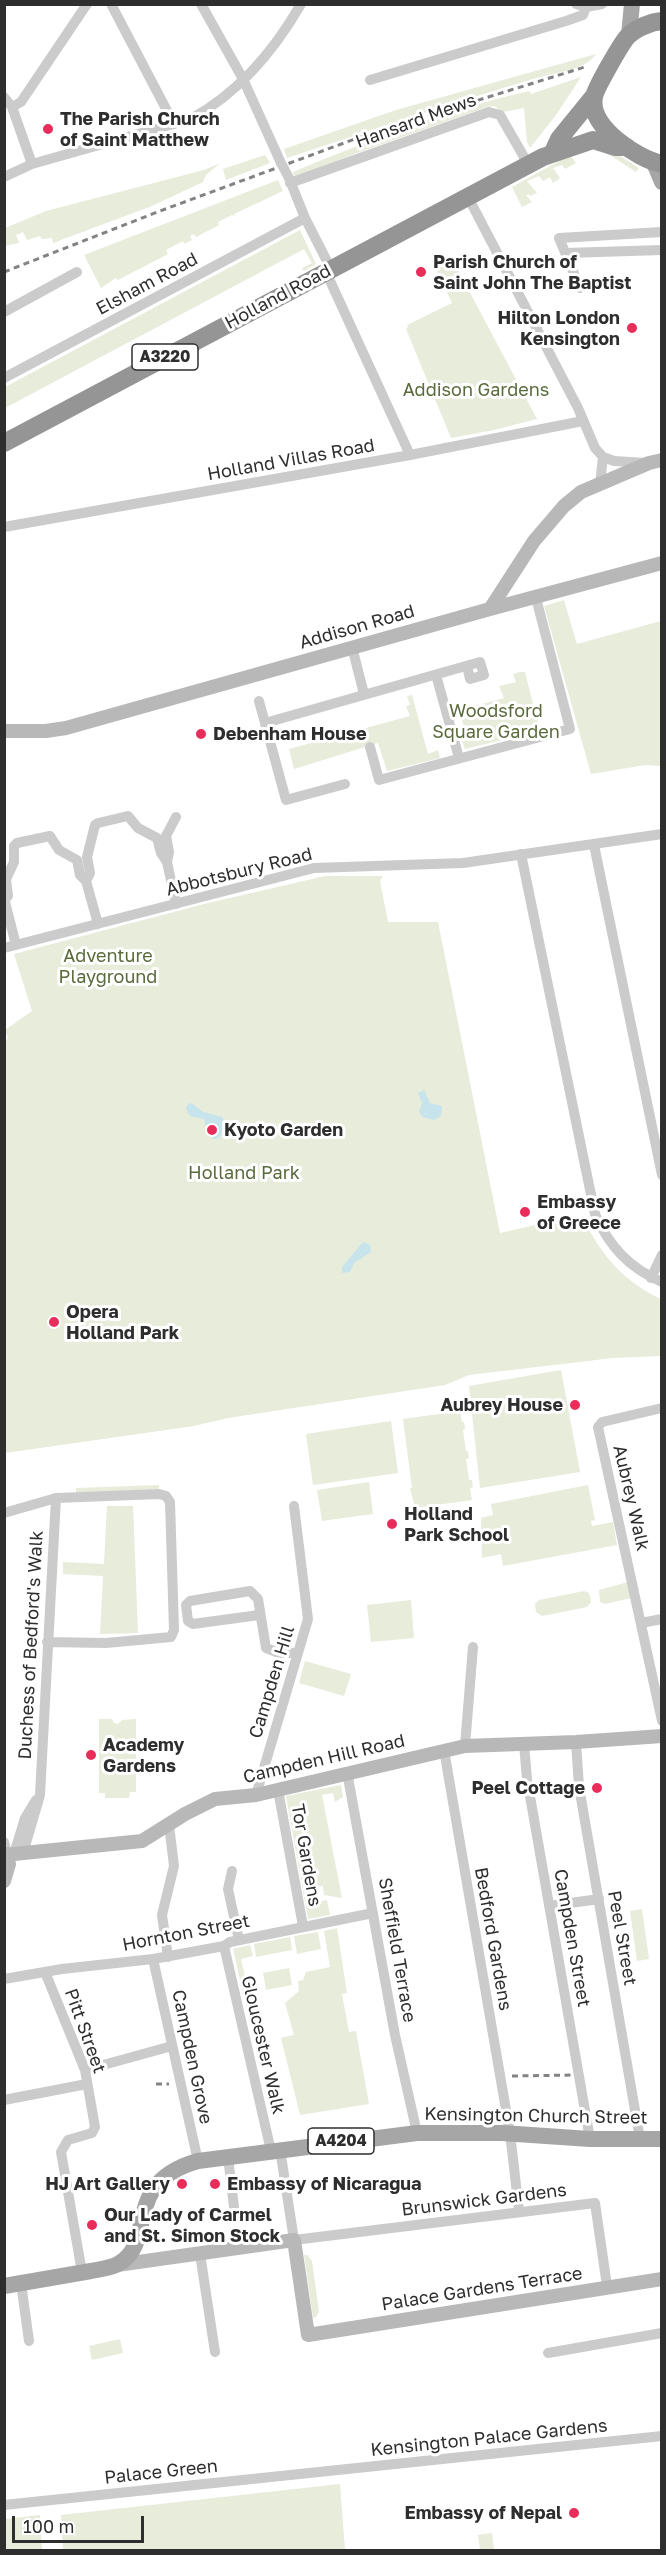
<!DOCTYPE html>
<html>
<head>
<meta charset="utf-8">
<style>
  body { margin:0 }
  #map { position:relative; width:666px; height:2555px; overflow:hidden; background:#fff; font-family:"Golos Text",sans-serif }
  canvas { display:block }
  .frame { position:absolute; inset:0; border:6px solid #2e2e2e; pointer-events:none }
  .scale { position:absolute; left:12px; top:2516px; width:132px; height:27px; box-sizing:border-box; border:3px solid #2e2e2e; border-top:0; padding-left:8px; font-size:18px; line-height:21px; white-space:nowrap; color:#2e2e2e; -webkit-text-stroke:4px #fff; paint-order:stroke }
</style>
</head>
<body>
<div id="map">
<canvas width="666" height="2555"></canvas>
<div class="frame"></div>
<div class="scale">100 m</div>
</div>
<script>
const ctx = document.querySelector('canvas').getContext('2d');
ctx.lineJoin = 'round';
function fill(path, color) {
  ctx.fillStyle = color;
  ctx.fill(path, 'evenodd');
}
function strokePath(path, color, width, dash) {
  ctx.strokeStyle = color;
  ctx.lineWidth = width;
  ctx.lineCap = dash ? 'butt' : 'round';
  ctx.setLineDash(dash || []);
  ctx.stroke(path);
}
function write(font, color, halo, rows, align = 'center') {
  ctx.font = font + ' "Golos Text",sans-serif';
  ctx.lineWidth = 6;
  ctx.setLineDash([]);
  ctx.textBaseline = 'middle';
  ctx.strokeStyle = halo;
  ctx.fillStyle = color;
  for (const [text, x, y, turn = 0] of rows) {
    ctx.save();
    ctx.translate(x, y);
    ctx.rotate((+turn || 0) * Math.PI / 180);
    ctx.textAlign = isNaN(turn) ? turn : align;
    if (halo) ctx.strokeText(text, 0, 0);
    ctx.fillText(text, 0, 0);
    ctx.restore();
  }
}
fill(new Path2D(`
  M596 54C585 71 552 73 533 79 451 103 369 131 287 158L284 149 396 110Z
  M581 77 556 115 530 148 527 142 524 108 503 112 494 106 487 107 354 154 296 179 293 172C370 140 448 109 530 91L531 94Z
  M609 149 639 168 636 172 607 153Z
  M265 155 270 163 226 180 223 169Z
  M570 155 576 163 565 169 562 165 553 168 560 178 553 183 550 177 543 181 539 176 527 181 537 193 530 196 529 194 526 195 532 202 522 207 512 187Z
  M220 163 206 175 203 182 152 206 53 243 52 238 42 239 40 236 27 240 23 232 16 235 19 243 5 246V228L46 211 204 170Z
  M278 180 283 191 234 214 235 216 232 215 218 222 219 225 196 237 194 234 190 236 192 240 184 244 183 241 166 250 168 254 118 280 116 278 101 288 84 255Z
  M300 230 316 264 304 271 302 268 312 263 304 249 5 408V387Z
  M450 255 537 419 494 430 451 438 406 329 408 327 407 325 452 303 433 263Z
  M564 600 577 644 661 621V766L646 765 591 774 544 606Z
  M520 672H525L539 728 543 727V730L465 749 462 741 467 739 461 716 456 717 453 706 465 701 468 708 504 698 499 686 516 682 513 674Z
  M412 695 428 754 438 750 440 758 387 771 378 743 294 769 289 749 410 716 406 706 410 705 407 696Z
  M325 876H383L380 881 388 922H438L500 1233 544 1223 587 1226C605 1260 627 1283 661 1299V1356L613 1358 469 1375 445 1385 228 1418 194 1426 5 1453 4 1044 8 1038 5 1030 32 1011 14 954 204 904Z
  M561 1370 580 1472 480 1488 469 1386Z
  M460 1411 462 1422H464L465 1429 463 1430 466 1451H468L469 1458 466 1459 469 1480H472L473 1487 470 1488 472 1500 415 1508 410 1488H412L403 1419Z
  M391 1421 398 1473 313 1485 306 1434Z
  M369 1482 373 1514 322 1521 317 1490Z
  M159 1485V1489L76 1493V1488Z
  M588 1485 595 1520 591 1521 592 1526 613 1522 617 1545 503 1566 501 1554 482 1558 481 1518 493 1515 491 1504Z
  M107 1506H133L138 1633 100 1634 103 1576 63 1574V1562L104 1564Z
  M628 1582 631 1598 605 1604 600 1602 599 1590Z
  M584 1591 589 1593 591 1602 587 1607 542 1616 536 1612 535 1604 539 1600Z
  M411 1600 414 1638 371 1642 367 1605Z
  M305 1661 351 1674 344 1696 299 1683Z
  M99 1719H112L114 1723 118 1724 122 1720 136 1719V1792H130L129 1798H105V1793H99Z
  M341 1785 343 1797 335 1802 333 1793 322 1795 342 1898 324 1895 323 1886 315 1887 318 1902 327 1900 330 1915 308 1919 286 1796Z
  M642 1909 649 1959 637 1961 630 1911Z
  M337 1928 347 1993 342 1994 349 2032 356 2031 369 2104 300 2115 281 2038 294 2035 285 2003 299 1991 298 1981 303 1980 306 1972 330 1967 324 1931Z
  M318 1932 321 1949 297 1954 294 1936Z
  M290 1937 292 1950 256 1957 254 1944Z
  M250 1945 253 1956 241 1959 253 2013 248 2014 233 1949Z
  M289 1968 292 1985 266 1990 263 1973Z
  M304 2255H307L312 2261 319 2312 316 2317 313 2318Z
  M120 2339 123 2353 92 2360 89 2346Z
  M340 2484 345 2550H63L61 2515Z
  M40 2515 42 2550H5V2519Z
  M492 2533 494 2550H480L478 2535Z`), '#e7ecdb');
fill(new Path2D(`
  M424 1090 430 1103 442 1106 441 1116 434 1120 423 1117 419 1112 422 1103 418 1093Z
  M189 1103 193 1104 203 1112 222 1117 227 1125 219 1138 214 1139 209 1136 204 1119C194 1116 190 1120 186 1108Z
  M363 1242 370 1245 371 1252 354 1263 350 1272 342 1273V1267Z`), '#c7e4ec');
strokePath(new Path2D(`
  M111 4 174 124
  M201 4 243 79 281 163
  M576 4 586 7 602 4
  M370 80 566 21 583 15 586 7
  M4 97 12 107 32 164
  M12 107 21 102 87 4
  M4 177 32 164 191 119C238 93 274 51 301 4
  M289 178 305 218 331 269
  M290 183 489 112 500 115 528 164
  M468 197 578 408 595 448 603 457 614 461 646 463
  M566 253 662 250
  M326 272 410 455
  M580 288 559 238 662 232
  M4 312 77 272
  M4 378 305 218
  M600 484 603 457
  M4 527 410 455 583 421
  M352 647 364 694
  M436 675 459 758
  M259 701 286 800 345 784
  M265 723 480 662 484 675 470 679 467 666
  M370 747 379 780 570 729 536 598
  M594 845 662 1175
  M521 854 595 1214C609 1246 629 1268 662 1282
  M167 862 176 904
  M86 881 98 924
  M4 901 8 896 6 879 14 862V846L17 843 50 836 59 850 77 860 80 875 86 881 90 873 87 857 95 825 98 823 128 816 138 828 157 838 161 853 167 862 169 852 166 836 176 817
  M5 902 16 945
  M4 948 314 868 463 863 662 834
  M651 1278 662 1255
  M662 1408 602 1422 598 1427 662 1721
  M4 1513 56 1498 159 1494 166 1496 170 1502 174 1630 171 1637 106 1643 47 1642
  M259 1615 193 1624 188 1621 186 1605 190 1601 250 1591 258 1599 266 1648 279 1653H298
  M641 1623 662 1619
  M576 1742 579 1787 640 2139
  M524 1744 527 1779 590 2139
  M465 1746 473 1647
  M444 1750 510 2133 519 2211
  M347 1772 395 2035 417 2133
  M278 1790 303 1926
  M256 1795 308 1619 294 1506
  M4 1842 7 1854
  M23 1853 40 1795 56 1498
  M14 1854 25 1818 36 1800
  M232 1871 228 1889 239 1940
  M549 1906 599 1899
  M224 1946 271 2151
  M168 1957 162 1915 174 1866 169 1825
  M153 1959 198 2161
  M45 1972 85 2070 95 2127 92 2133 68 2140 61 2152 82 2272
  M4 1979 62 1969 153 1959 224 1946 230 1942 373 1913
  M85 2070 172 2046
  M4 2100 87 2084
  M280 2149 294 2240 595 2203 607 2286
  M228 2157 234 2207
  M200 2254 215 2352
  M21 2283 29 2341
  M548 2353 662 2333
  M4 2505 662 2436`), '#cbcbcb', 10);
strokePath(new Path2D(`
  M490 609 534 541 564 506 581 492 649 463 662 460
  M4 731H46L66 728 490 609 662 563
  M4 1855 142 1841 185 1814 215 1799 256 1795 465 1746 576 1742 662 1736
  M4 1881 9 1864 7 1854
  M117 2265 294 2240 308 2335 662 2279`), '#b8b8b8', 14);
strokePath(new Path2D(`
  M629 35 632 4
  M654 163 662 182
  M4 2286C33 2281 63 2276 91 2271 100 2269 111 2268 118 2264 158 2242 120 2183 198 2161L417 2133H502L590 2139H662`), '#a6a6a6', 16);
strokePath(new Path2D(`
  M662 21C651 22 636 28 628 36 622 42 595 89 594 97 588 126 637 159 662 164
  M553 152 559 139 594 96
  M4 443 543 157 593 140 615 147H627`), '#959595', 18);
strokePath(new Path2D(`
  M4 272 160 211 363 136 588 66
  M512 2076 575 2075
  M156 2084H169`), '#838383', 3, [6, 4.5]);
strokePath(new Path2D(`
  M281 163 289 178`), '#cbcbcb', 10);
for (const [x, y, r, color] of [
  [48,129,6,"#e82d5b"],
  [421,272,6,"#e82d5b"],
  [632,328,6,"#e82d5b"],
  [201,734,6,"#e82d5b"],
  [212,1130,6,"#e82d5b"],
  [525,1212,6,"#e82d5b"],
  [54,1322,6,"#e82d5b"],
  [575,1405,6,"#e82d5b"],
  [392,1524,6,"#e82d5b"],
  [91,1755,6,"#e82d5b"],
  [597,1788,6,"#e82d5b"],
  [182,2184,6,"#e82d5b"],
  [215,2184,6,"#e82d5b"],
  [92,2225,6,"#e82d5b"],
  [574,2513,6,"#e82d5b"]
]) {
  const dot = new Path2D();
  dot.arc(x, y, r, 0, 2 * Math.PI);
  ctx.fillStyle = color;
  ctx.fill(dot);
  strokePath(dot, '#fff', 2);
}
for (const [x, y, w] of [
  [165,357,66],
  [341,2141,66]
]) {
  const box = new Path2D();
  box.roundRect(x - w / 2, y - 13, w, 26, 4.5);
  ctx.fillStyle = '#fff';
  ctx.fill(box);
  strokePath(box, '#2e2e2e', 1.5);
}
write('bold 16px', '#2e2e2e', null, [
  ["A3220",165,357],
  ["A4204",341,2141]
]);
write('bold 18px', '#2e2e2e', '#fff', [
  ["The Parish Church",60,119],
  ["of Saint Matthew",60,140],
  ["Parish Church of",433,262],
  ["Saint John The Baptist",433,283],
  ["Hilton London",620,318,"right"],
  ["Kensington",620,339,"right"],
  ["Debenham House",213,734],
  ["Kyoto Garden",224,1130],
  ["Embassy",537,1202],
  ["of Greece",537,1223],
  ["Opera",66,1312],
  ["Holland Park",66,1333],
  ["Aubrey House",563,1405,"right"],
  ["Holland",404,1514],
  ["Park School",404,1535],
  ["Academy",103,1745],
  ["Gardens",103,1766],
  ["Peel Cottage",585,1788,"right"],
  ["HJ Art Gallery",170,2184,"right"],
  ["Embassy of Nicaragua",227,2184],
  ["Our Lady of Carmel",104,2215],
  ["and St. Simon Stock",104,2236],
  ["Embassy of Nepal",562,2513,"right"]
], 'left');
write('18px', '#2e2e2e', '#fff', [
  ["Hansard Mews",416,121,-20],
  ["Elsham Road",147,284,-28],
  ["Holland Road",278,297,-28],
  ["Holland Villas Road",291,460,-10],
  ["Addison Road",357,627,-16],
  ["Abbotsbury Road",239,872,-14],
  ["Aubrey Walk",631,1498,77],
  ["Duchess of Bedford's Walk",31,1645,-87],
  ["Campden Hill",272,1682,-73],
  ["Campden Hill Road",324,1759,-13],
  ["Tor Gardens",306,1855,80],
  ["Hornton Street",186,1933,-11],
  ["Campden Street",572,1938,80],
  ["Peel Street",622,1938,80],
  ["Bedford Gardens",493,1939,80],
  ["Sheffield Terrace",397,1950,80],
  ["Pitt Street",85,2031,70],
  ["Gloucester Walk",263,2045,77],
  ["Campden Grove",192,2057,78],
  ["Kensington Church Street",536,2116,1],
  ["Brunswick Gardens",484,2200,-7],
  ["Palace Gardens Terrace",482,2289,-9],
  ["Kensington Palace Gardens",489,2438,-6],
  ["Palace Green",161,2472,-6]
]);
write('18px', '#596a3b', '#fff', [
  ["Addison Gardens",476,390],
  ["Woodsford",496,711],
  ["Square Garden",496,732],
  ["Adventure",108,956],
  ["Playground",108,977],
  ["Holland Park",244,1173]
]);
</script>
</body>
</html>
